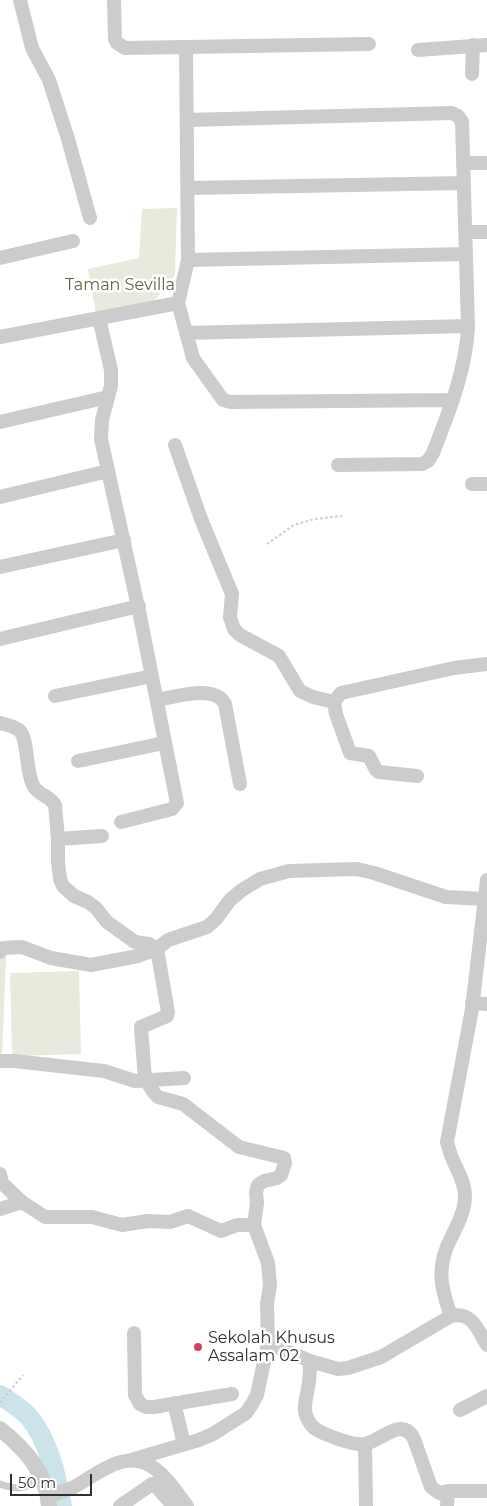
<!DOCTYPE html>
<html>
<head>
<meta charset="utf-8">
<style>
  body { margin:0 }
  #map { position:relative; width:487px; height:1506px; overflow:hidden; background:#fff; font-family:Montserrat,sans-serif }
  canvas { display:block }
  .scale { position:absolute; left:10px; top:1474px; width:82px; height:22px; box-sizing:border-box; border:2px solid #2f2f2f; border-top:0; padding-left:6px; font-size:15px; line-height:18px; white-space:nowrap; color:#2f2f2f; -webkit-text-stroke:4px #fff; paint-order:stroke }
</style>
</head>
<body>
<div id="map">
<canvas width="487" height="1506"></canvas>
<div class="scale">50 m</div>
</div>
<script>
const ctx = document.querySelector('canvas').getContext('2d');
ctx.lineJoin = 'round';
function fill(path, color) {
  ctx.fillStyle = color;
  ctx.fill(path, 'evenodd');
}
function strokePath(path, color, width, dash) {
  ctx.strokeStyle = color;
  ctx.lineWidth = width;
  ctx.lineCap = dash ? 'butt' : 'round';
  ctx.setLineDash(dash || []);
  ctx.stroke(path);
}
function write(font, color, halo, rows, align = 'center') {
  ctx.font = font + ' Montserrat,sans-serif';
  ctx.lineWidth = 5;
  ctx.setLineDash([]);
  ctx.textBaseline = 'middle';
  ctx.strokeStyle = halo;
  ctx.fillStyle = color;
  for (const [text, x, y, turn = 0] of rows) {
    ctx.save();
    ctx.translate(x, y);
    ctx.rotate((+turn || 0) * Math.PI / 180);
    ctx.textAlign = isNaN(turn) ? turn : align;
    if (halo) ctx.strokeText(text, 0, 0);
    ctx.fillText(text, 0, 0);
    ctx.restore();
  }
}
fill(new Path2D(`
  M177 208 175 275 155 300 96 314 88 269 139 258 142 209Z
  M0 951 6 958 2 1057H0Z
  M79 971 81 1054 12 1056 10 973Z`), '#e7ebde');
strokePath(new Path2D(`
  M0 1395C9 1401 21 1408 28 1416 49 1440 56 1475 62 1506`), '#cce3ea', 20);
strokePath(new Path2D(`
  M267 544 294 525 315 519 342 516
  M0 1403 23 1375`), '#ccc', 2, [2.5, 2.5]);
strokePath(new Path2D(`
  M0 1484C20 1491 25 1489 42 1477`), '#ccc', 7);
strokePath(new Path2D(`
  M20 0 32 48 49 80 68 139 90 218
  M114 0 115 39 117 43 125 48 369 44
  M186 48 188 260 178 303 193 358 223 400 231 402 453 400
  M418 50 487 45
  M472 74 473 45
  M187 120 452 113 458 116 462 122 468 326C466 371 449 411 433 453L428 461 422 464 338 465
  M464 163H487
  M188 188 464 183
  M466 232H487
  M0 258 73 241
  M188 260 466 254
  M99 318 111 370V386L102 420 101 439 139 611 177 803 172 809 121 822
  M186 333 468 326
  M0 337 178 303
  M0 422 108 397
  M175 445 201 519 232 594 230 617 234 629 240 635 279 656 300 691 313 697 334 702
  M472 484H487
  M0 497 108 471
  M0 567 124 540
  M0 639 139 606
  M55 696 152 676
  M157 700C176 697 215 684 225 704L240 784
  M0 723C6 725 14 726 19 730 29 739 25 772 34 787 39 795 50 796 55 805L58 839V862L60 879 63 886 74 896 88 902 96 908 107 922 135 942 149 944 157 949 168 1012 167 1016 141 1027 145 1080C150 1085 153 1093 158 1097L183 1104 239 1147 284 1158 285 1163 281 1175 277 1178 264 1181 258 1185 256 1192 257 1203 254 1225 268 1263 270 1285 267 1304 268 1343 257 1395 252 1404 246 1413 213 1434 199 1440 131 1460
  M78 761 164 743
  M417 776 379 772 376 770 369 756 350 753 336 714 334 702 341 693 454 668 487 664
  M58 839 102 836
  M0 952 3 948 22 947 51 958 91 965 138 956 157 949 168 940 207 927 216 919 230 900 242 890 260 879 289 871 357 869 374 873 446 897 484 899
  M472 1003 487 1004
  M0 1061H14L104 1071 135 1081 184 1078
  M0 1174 2 1183 22 1202
  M0 1209 22 1202 45 1217H92L122 1225 148 1221 170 1222 188 1216 221 1231 237 1225H254
  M451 1316C440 1286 436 1266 452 1236 458 1224 465 1210 465 1196 465 1183 458 1172 453 1160 450 1155 449 1148 447 1142L472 1009 487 880
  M134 1333 135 1395 140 1404 146 1407H154L232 1394
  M268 1343 310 1361 338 1369 348 1368 381 1357 451 1316C472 1311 478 1330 487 1345
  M310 1361C310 1370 310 1379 308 1388 307 1396 304 1403 305 1411 306 1417 309 1423 314 1428 322 1434 354 1446 364 1444 380 1442 402 1415 414 1439L431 1487 439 1493 448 1491H487
  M174 1403 184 1444
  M460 1410 487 1396
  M365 1444 366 1506
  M49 1496C57 1493 66 1491 74 1487 99 1473 126 1448 154 1468 168 1478 177 1493 187 1506
  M120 1506 152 1484 155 1485 173 1506
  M447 1506 448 1491`), '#ccc', 14);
strokePath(new Path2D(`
  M0 1429C25 1449 47 1473 49 1506`), '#ccc', 16);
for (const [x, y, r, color] of [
  [198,1347,5,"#da3d63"]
]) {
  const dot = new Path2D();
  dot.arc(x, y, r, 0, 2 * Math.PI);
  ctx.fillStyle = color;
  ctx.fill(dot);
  strokePath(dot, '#fff', 2);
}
write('16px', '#59683f', '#fff', [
  ["Taman Sevilla",120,285]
]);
write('16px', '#2f2f2f', '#fff', [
  ["Sekolah Khusus",208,1338],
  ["Assalam 02",208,1356]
], 'left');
</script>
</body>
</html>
